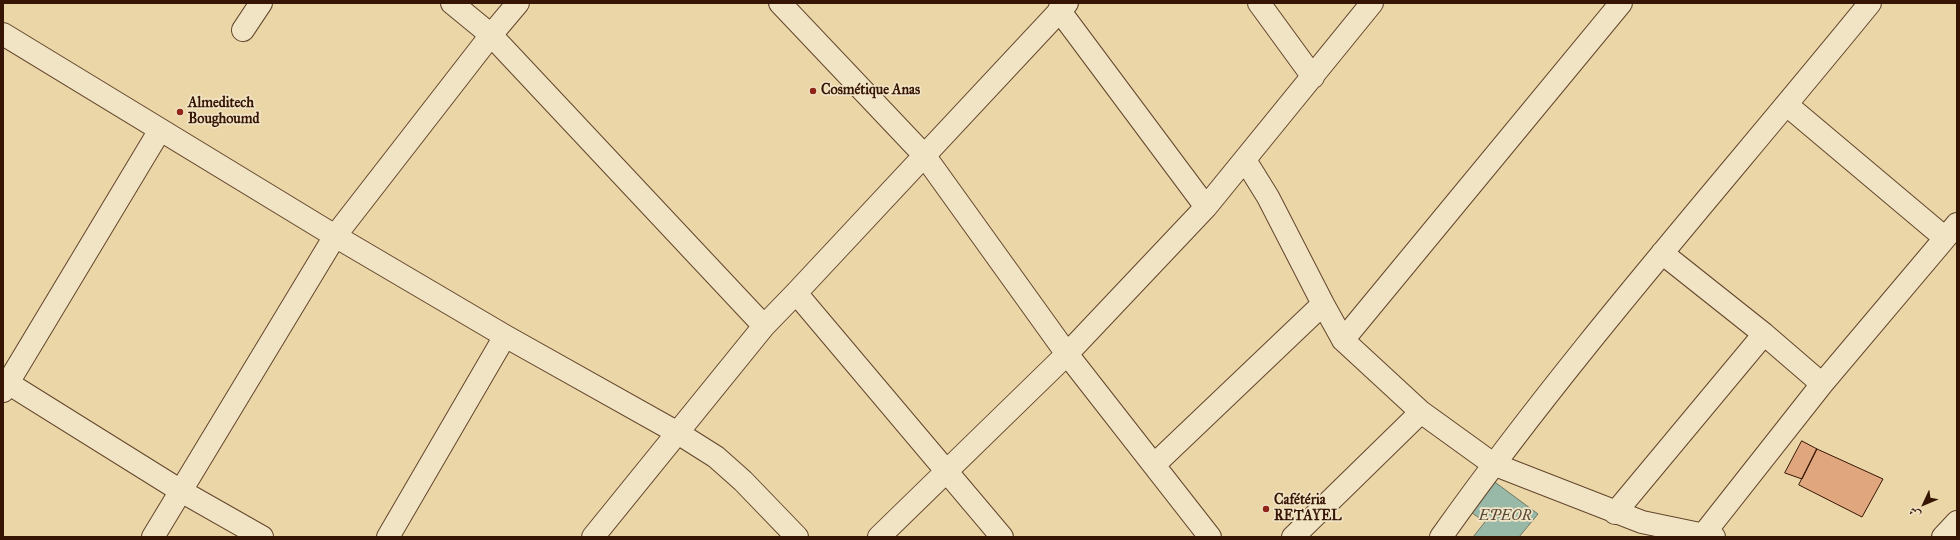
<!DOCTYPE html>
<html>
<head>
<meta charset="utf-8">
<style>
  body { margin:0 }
  #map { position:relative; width:1960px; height:540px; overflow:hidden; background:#ead6a6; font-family:"IM FELL Great Primer",Amiri,serif }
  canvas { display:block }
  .frame { position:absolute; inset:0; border:4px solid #361504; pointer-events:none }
  .north { position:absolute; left:1904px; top:484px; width:40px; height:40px; -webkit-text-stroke:3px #f1e4c5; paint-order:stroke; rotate:226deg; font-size:11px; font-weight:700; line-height:16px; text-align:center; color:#361504 }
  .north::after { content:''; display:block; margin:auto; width:14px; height:18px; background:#361504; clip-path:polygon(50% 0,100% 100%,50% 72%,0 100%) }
</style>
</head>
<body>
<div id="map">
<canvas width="1960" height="540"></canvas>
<div class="frame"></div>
<div class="north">ش</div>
</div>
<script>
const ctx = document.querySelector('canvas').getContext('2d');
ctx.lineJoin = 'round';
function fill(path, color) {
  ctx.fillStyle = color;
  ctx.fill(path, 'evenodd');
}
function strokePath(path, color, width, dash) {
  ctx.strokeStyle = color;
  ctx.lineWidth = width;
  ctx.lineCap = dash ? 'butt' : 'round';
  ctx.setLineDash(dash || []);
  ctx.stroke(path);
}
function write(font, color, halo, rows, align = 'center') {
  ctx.font = font + ' "IM FELL Great Primer",serif';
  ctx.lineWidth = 3.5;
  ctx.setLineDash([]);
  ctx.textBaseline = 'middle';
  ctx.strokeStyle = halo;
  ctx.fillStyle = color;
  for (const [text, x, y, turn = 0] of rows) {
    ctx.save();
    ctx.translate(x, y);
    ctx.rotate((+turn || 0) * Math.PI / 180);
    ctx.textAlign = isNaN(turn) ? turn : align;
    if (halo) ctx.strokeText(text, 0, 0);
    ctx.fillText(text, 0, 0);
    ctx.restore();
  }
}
const water = new Path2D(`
  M1488 477 1538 514 1519 537H1473L1485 522 1465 508Z`);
fill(water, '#98b9a7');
strokePath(water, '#717766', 1);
const building = new Path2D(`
  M1802 441 1817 449 1802 479 1785 473Z
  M1817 449 1883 479 1862 517 1799 485Z`);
fill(building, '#e0a67e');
strokePath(building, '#361504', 1);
const minor = new Path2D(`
  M452 3 491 35 764 326
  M780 3 924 155 1067 354 1210 537
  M1259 3 1313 77
  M1059 10 1206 207
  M243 30 261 3
  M3 34 335 236 505 336 678 433 716 457 743 481 797 537
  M1787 105 1945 238
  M1245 160 1268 197 1323 304
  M1662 253 1764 334 1822 384
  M796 293 1002 537
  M1343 340 1621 3
  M3 380 181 491 262 537
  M3 391 160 130
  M1154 465 1323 304 1343 340 1421 412 1493 464 1642 522 1714 537
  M1615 513 1764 334
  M1703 535 1822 384 1957 224
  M153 537 335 236 491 35 518 3
  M388 537 505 336
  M593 537 764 326 796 293 1067 3
  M879 537 1067 354 1206 207 1372 3
  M1293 537 1421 412
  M1441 537C1573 351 1726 180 1870 3
  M1943 537 1957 522`);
strokePath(minor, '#63452c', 24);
strokePath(minor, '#f1e4c5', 22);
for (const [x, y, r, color] of [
  [813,91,4,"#8f2418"],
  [180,112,4,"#8f2418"],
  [1266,509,4,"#8f2418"]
]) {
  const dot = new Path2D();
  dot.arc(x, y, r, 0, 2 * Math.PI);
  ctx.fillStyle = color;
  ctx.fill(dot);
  strokePath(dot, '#f1e4c5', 1.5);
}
write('bold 14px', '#361504', '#f1e4c5', [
  ["Cosmétique Anas",821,91],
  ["Almeditech",188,104],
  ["Boughoumd",188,120],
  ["Cafétéria",1274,501],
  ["RETAYEL",1274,517]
], 'left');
write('italic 15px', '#534635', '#f1e4c5', [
  ["EPEOR",1505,516]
]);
</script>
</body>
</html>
